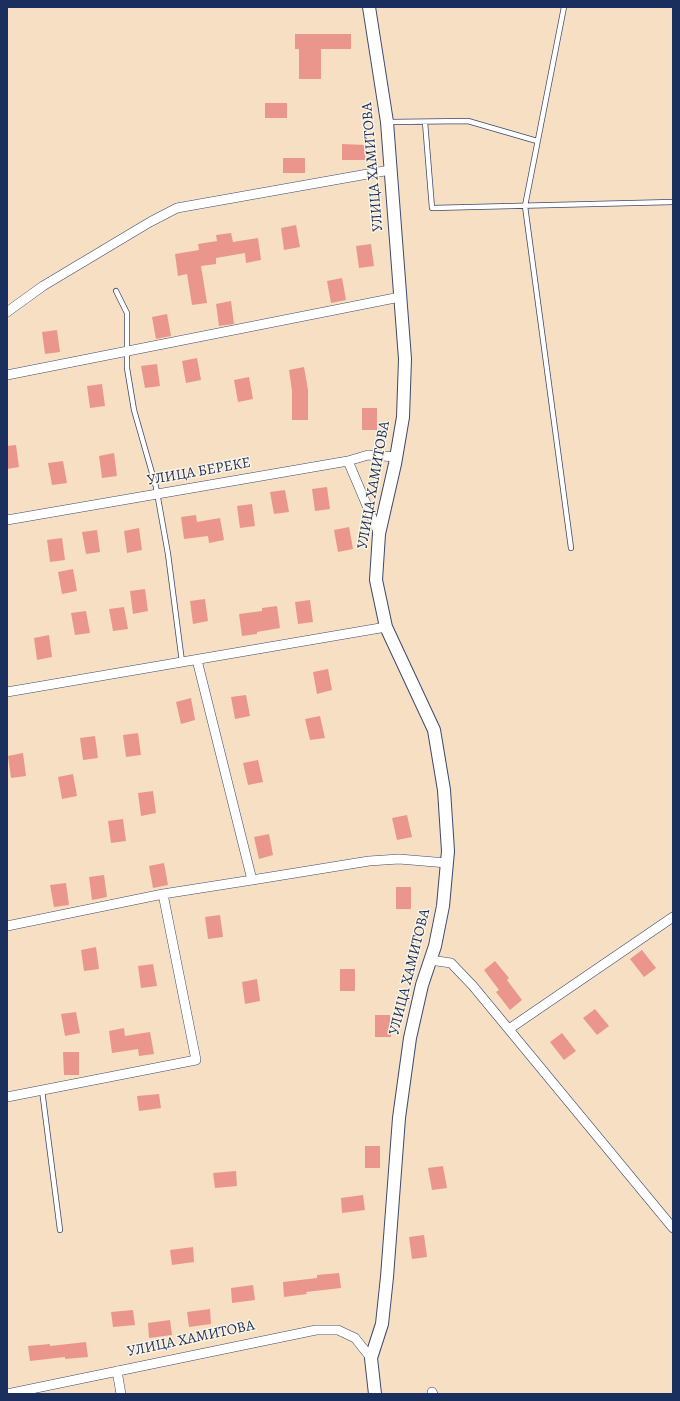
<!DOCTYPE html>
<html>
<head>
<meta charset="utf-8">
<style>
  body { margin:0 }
  #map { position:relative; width:680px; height:1401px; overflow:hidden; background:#f6dfc3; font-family:Alegreya,serif }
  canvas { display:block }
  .frame { position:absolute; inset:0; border:8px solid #1b2f5e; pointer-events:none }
</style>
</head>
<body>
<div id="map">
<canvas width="680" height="1401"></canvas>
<div class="frame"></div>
</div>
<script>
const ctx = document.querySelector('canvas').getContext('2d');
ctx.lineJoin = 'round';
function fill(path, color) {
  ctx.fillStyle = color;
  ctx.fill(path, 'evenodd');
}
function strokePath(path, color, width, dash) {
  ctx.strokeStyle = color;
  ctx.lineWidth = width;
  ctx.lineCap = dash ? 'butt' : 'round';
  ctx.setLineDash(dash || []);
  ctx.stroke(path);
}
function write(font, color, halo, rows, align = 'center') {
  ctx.font = font + ' Alegreya,serif';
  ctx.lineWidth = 3;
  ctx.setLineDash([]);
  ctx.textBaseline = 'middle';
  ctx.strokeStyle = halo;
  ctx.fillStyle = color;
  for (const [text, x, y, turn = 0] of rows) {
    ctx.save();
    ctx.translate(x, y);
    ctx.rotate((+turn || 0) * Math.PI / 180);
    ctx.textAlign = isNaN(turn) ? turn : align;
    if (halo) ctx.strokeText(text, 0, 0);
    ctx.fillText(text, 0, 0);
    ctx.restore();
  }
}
fill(new Path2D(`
  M295 34H351V49H321V79H299V49H295Z
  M265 103H287V118H265Z
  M342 144 365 145V160H342Z
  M283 158H305V173H283Z
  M296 225 300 247 284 250 281 228Z
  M231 233 233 242 258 238 261 260 246 263 245 253 216 258V264L201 266 207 303 192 305 187 274 178 276 175 254 199 250 198 244 217 241 216 235Z
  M371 244 374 266 359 268 356 246Z
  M342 278 346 300 331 303 327 281Z
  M231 301 234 324 219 326 216 304Z
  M167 314 171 336 156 339 152 317Z
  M57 330 60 352 45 354 42 332Z
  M197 358 201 380 186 383 182 361Z
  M157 364 160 386 145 388 141 366Z
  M304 367 308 390V420H292V391L289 370Z
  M249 377 253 399 238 402 234 380Z
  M102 384 105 406 90 408 87 386Z
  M362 408H377V430H362Z
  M16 445 19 467 7 469V446Z
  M114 453 117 476 102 478 99 456Z
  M63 461 67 483 52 485 48 463Z
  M327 487 330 509 315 511 312 489Z
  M285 490 289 512 274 514 270 492Z
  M252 504 255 526 240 528 237 506Z
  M196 515 197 522 220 518 224 540 209 543 208 536 184 539 181 517Z
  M349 527 353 549 338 552 334 530Z
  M139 528 142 550 127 553 124 531Z
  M97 530 100 552 86 554 82 532Z
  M62 538 65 560 50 562 47 540Z
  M73 569 77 591 62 594 58 572Z
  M145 589 148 611 133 614 130 591Z
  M205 599 208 621 193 624 190 601Z
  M310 600 313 622 298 624 295 602Z
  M277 606 280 628 257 632V634L242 636 239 614 262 611V608Z
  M124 607 128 629 113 631 109 609Z
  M86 611 90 633 75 635 71 613Z
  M49 635 52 657 37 660 34 638Z
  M328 669 332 690 317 694 313 672Z
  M246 695 250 716 235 719 231 697Z
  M191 698 195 720 181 724 176 702Z
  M320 716 325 738 310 740 305 719Z
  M138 733 141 755 126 757 123 735Z
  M95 736 98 758 83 760 80 738Z
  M23 753 26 776 11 778 8 756Z
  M258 760 263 782 248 785 243 763Z
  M73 774 77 796 62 799 58 777Z
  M153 791 156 813 141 816 138 793Z
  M407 815 412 837 397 840 392 818Z
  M123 819 126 841 111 843 108 821Z
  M269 834 273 855 259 859 254 837Z
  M164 863 168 885 153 888 149 866Z
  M104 875 107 897 92 900 89 877Z
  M66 883 69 905 54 907 50 885Z
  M396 887H411V909H396Z
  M220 915 223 937 208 939 205 917Z
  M96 947 99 969 84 971 81 950Z
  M642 950 656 968 644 977 630 959Z
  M495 961 509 978 507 980 522 1000 510 1010 496 992 499 990 484 970Z
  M153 964 157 986 141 988 138 966Z
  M340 969H355V991H340Z
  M257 979 260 1001 245 1004 242 982Z
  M595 1009 609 1026 597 1035 583 1018Z
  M76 1012 80 1033 65 1036 61 1014Z
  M375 1015H390L391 1037H375Z
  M124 1028 125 1036 150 1032 154 1054 139 1056 138 1049 112 1053 109 1031Z
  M562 1033 576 1051 564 1060 550 1042Z
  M63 1052H79V1075H64Z
  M159 1094 161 1108 139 1111 137 1096Z
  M365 1146H380V1168H365Z
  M443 1166 447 1188 432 1190 428 1168Z
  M236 1171 237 1186 215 1188 213 1173Z
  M363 1195 365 1210 342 1213 341 1198Z
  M424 1235 427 1257 412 1259 409 1237Z
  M193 1247 194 1262 172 1265 170 1250Z
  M339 1273 341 1288 306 1292 307 1294 284 1297 283 1282 317 1278V1275Z
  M253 1285 255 1300 232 1303 231 1288Z
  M210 1309 211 1324 189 1327 187 1312Z
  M133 1310 135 1325 113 1327 111 1312Z
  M170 1320 172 1335 149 1338 148 1323Z
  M86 1342 88 1357 65 1359V1357L30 1361 28 1346 50 1344V1346Z`), '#eb968c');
const service = new Path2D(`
  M564 7 525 206 571 548
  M388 122 468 121 537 141
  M425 122 432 208 673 202
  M116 291 127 313V368L134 410 156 487 168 554 182 662
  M42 1090 60 1230`);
const minor = new Path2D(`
  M7 312 43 286 150 222 177 208 390 170
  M7 375 400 297
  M348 461 379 534
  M7 520 348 461 368 455 396 457
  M197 660 252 880 369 861 399 859 447 863
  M7 692 386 627
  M163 894 252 880
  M7 926 163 894 196 1060 7 1097
  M430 960 451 963 473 986 673 1228
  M509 1029 673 917
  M117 1371 121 1394
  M432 1392 433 1394
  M7 1394 316 1330H338L355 1338 371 1358`);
const tertiary = new Path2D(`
  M369 7 387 122 405 359 403 417 395 464 379 534 376 580 386 627 434 730 444 790 448 851 443 906 435 946 422 985 410 1038 399 1118 387 1277 382 1324 371 1358 375 1394`);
strokePath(service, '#3c496d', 6);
strokePath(minor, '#3c496d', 10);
strokePath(tertiary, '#3c496d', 14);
strokePath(service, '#fff', 4.5);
strokePath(minor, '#fff', 9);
strokePath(tertiary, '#fff', 12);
write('15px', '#1b2f5e', '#fcf5e5', [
  ["УЛИЦА ХАМИТОВА",373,167,-95],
  ["УЛИЦА БЕРЕКЕ",199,472,-10],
  ["УЛИЦА ХАМИТОВА",374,485,-80],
  ["УЛИЦА ХАМИТОВА",410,972,-76],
  ["УЛИЦА ХАМИТОВА",191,1339,-12]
]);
</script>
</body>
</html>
